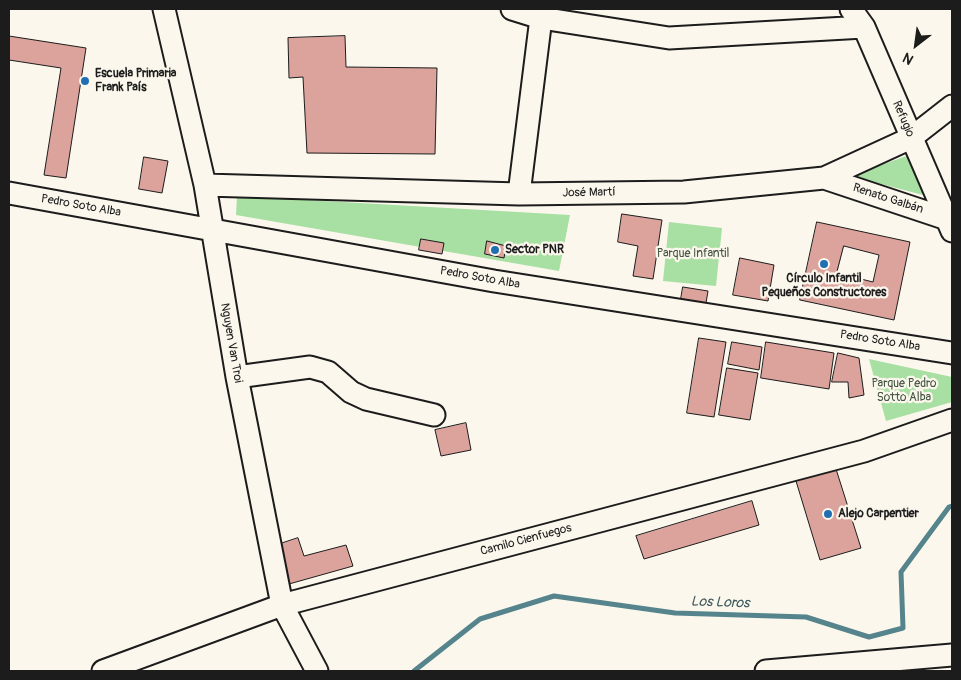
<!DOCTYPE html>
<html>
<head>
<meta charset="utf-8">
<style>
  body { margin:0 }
  #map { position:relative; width:961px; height:680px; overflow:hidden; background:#fbf7ec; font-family:Pangolin,sans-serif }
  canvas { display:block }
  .frame { position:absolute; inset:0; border:10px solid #1c1c1c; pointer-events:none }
  .north { position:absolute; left:891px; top:20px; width:50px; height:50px; -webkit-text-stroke:4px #fbf7ec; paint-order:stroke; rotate:210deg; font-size:14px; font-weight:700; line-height:20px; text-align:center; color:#1c1c1c }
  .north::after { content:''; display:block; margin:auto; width:18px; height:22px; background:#1c1c1c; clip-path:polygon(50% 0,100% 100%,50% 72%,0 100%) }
</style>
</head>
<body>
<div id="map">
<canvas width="961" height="680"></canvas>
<div class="frame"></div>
<div class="north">N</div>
</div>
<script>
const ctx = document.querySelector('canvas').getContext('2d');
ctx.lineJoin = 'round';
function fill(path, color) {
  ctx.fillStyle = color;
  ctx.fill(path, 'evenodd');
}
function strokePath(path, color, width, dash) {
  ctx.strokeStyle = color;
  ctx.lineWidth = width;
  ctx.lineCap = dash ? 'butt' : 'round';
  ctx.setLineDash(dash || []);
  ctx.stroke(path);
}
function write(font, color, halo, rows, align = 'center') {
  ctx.font = font + ' Pangolin,sans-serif';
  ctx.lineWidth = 4.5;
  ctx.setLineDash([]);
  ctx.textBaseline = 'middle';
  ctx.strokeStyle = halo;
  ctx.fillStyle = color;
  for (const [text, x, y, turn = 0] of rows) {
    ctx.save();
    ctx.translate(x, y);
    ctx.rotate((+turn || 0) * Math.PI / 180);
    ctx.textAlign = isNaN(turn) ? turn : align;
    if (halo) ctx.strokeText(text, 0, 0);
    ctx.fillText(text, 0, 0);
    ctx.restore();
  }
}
fill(new Path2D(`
  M909 155 923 195 851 176Z
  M237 196 570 215 559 271 236 215Z
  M669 222 722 228 716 286 663 281Z
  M869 359 952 377V402L886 421Z`), '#a8dfa2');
strokePath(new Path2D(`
  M414 671 480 619 554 596 675 613 806 617 869 637 903 628 901 572 949 507 952 506`), '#55848d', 5);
const building = new Path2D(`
  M9 36 86 48 66 178 44 175 61 68 9 60Z
  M345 36 346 67 437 68 435 154 307 153 303 77 289 78 288 38Z
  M144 157 168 161 162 193 139 189Z
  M622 214 662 220 653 279 633 276 638 246 618 242Z
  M817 222 910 242 894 320 800 300ZM844 246 879 255 873 282 837 273Z
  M421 239 444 243 442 254 419 250Z
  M487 241 506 246 504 258 485 254Z
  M740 258 774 265 768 301 733 295Z
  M683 287 708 291 706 303 681 299Z
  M699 338 726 342 714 417 687 413Z
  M732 342 762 347 759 370 728 364Z
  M766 342 834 353 829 389 761 378Z
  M838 353 859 358 864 395 849 398 848 382H832Z
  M727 368 758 373 750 420 719 415Z
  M466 423 471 450 441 456 435 430Z
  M836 469 861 548 820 560 796 481Z
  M752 501 759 525 644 559 636 536Z
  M298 538 304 556 346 545 353 566 289 584 277 545Z`);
fill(building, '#dca29c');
strokePath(building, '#1c1c1c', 1);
const minor = new Path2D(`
  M164 9 205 185 237 377 282 605 317 671
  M512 9 541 18 669 38 864 27
  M851 9 864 27 952 231
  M824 178 947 219 952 217
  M205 185 519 194 684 192 824 178 911 138 952 106
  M9 193 494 281 952 353
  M519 194 541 18
  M237 377 310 367 328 372 351 392 366 399 434 415
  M103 671 282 605 864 451 952 420
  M766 671 952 655`);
strokePath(minor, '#1c1c1c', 25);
strokePath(minor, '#fbf7ec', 21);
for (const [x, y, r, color] of [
  [85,81,5,"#1f6fb2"],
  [495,250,5,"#1f6fb2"],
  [824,264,5,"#1f6fb2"],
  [828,514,5,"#1f6fb2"]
]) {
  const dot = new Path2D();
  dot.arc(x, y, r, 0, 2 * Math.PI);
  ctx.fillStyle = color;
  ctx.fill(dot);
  strokePath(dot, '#fbf7ec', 2);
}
write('bold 12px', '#1c1c1c', '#fbf7ec', [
  ["Escuela Primaria",95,74],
  ["Frank País",95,88],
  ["Sector PNR",505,250],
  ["Círculo Infantil",824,279,"center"],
  ["Pequeños Constructores",824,293,"center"],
  ["Alejo Carpentier",838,514]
], 'left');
write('12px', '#1c1c1c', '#fbf7ec', [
  ["Refugio",903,119,67],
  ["José Martí",589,193,-1],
  ["Renato Galbán",888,199,18],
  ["Pedro Soto Alba",81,206,10],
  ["Pedro Soto Alba",480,278,10],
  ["Pedro Soto Alba",880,341,9],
  ["Nguyen Van Troi",231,343,80],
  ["Camilo Cienfuegos",526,540,-15]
]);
write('12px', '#465644', '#fbf7ec', [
  ["Parque Infantil",693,254],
  ["Parque Pedro",904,384],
  ["Sotto Alba",904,398]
]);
write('italic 14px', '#3d595e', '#fbf7ec', [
  ["Los Loros",720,603,2]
]);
</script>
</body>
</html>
